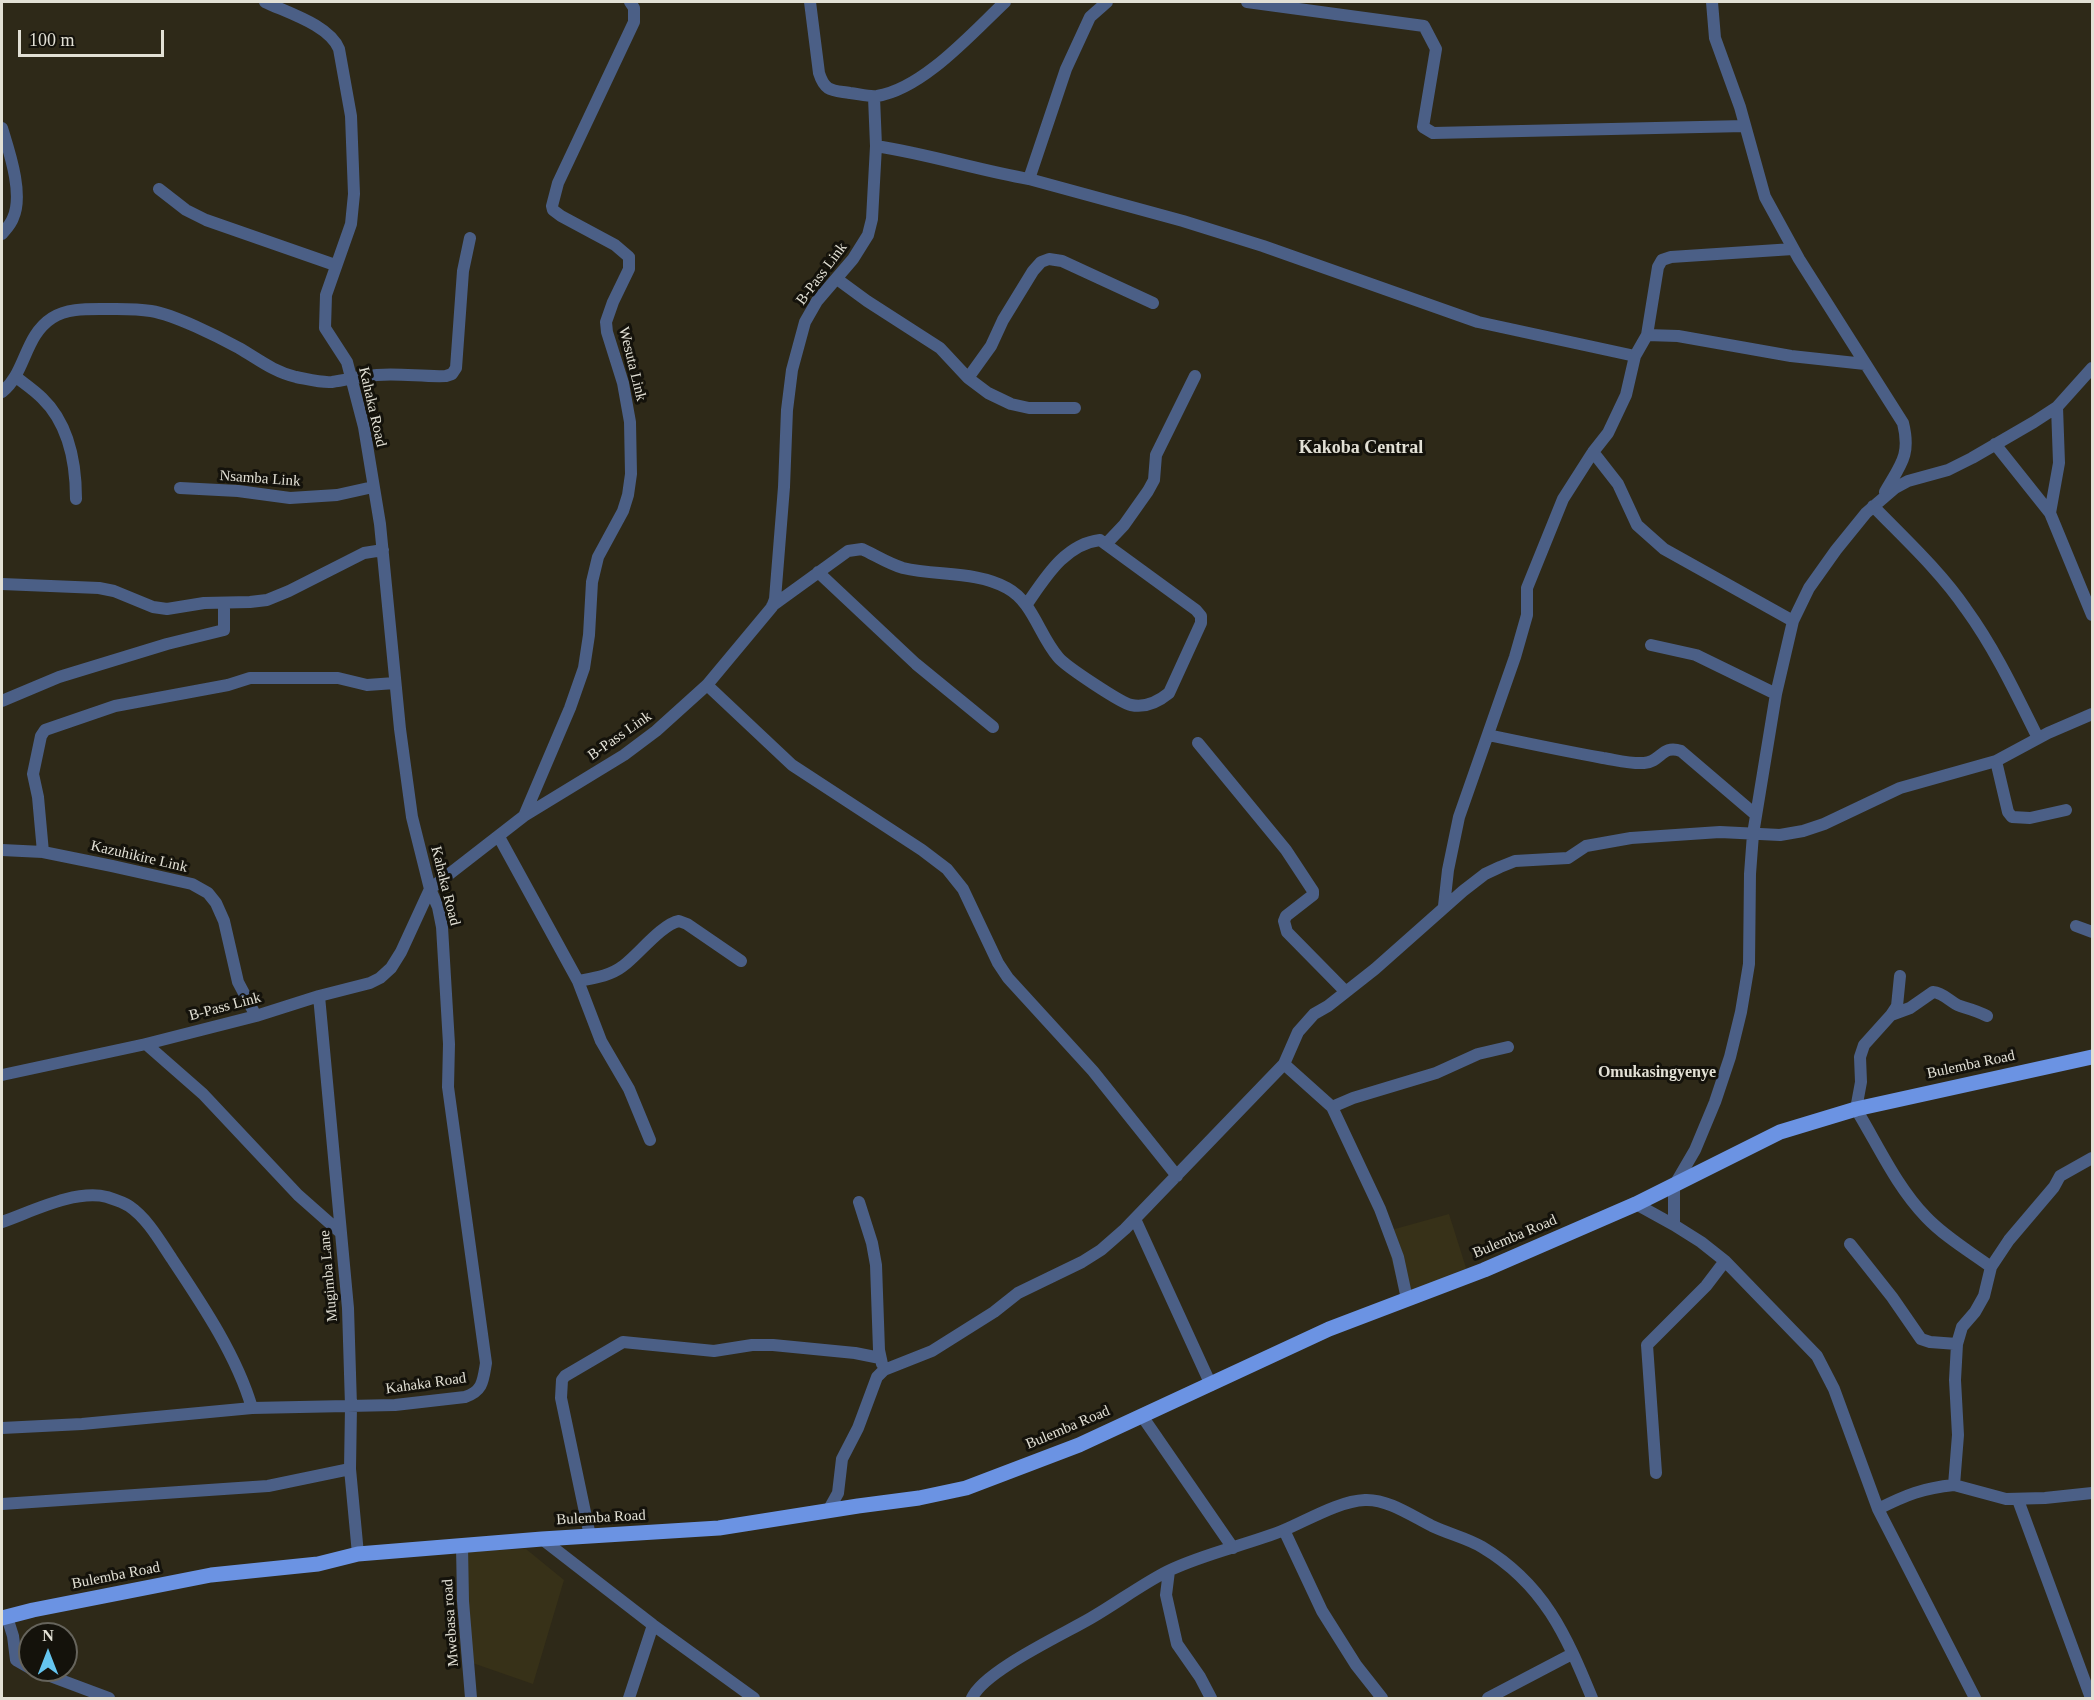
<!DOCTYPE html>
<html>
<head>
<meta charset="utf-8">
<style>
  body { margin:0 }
  #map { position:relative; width:2094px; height:1700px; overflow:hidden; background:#2e2918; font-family:"Times New Roman",serif }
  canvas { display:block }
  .frame { position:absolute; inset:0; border:3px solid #e2e0d5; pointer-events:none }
  .north { position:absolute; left:18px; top:1622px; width:60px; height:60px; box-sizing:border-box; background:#14120b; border:2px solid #66645c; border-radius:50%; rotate:0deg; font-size:16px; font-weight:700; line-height:24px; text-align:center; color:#e2e0d5 }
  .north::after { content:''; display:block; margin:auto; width:21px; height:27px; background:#65c5ef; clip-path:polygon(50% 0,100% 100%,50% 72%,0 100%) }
  .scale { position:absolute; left:18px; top:30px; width:146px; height:27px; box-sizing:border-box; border:3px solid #e2e0d5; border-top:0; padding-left:8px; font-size:18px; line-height:21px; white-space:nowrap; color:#e2e0d5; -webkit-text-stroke:4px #14120b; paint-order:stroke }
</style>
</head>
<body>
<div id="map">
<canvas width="2094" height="1700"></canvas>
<div class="frame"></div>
<div class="north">N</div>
<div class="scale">100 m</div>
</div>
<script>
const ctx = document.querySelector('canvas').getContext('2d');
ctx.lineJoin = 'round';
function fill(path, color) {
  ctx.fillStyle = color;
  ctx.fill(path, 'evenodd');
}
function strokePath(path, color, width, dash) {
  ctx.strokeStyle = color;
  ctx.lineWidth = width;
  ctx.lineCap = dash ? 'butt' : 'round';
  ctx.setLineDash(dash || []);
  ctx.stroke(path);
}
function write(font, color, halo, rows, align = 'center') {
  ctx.font = font + ' "Times New Roman",serif';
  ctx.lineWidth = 6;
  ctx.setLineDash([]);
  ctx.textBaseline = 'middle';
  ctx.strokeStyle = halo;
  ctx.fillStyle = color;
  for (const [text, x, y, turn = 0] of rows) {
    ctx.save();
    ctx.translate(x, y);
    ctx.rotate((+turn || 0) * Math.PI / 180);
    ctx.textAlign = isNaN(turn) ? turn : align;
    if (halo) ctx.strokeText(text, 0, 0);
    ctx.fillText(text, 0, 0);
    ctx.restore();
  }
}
fill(new Path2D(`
  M1449 1214 1467 1271 1402 1299 1384 1232Z
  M526 1549 564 1580 533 1684 464 1660 456 1552Z`), '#373118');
strokePath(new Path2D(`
  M810 2 819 73C825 92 832 90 850 93 859 94 869 97 877 96 923 89 973 32 1005 2
  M1247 2 1424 26 1436 49 1423 127 1433 133 1745 126
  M1712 2 1715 38 1740 107 1765 197 1799 259 1903 423C1911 455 1901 464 1885 492
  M2 128C9 151 24 194 13 218 11 224 6 229 2 234
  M876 146C928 154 978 170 1029 179L1183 221 1263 246 1478 322 1635 356 1647 335 1678 336 1791 356 1865 364
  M1029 179 1066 69 1090 17 1107 2
  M159 189 186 210 206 220 335 265
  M837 279 867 301 940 348 968 378 988 393 1011 404 1029 408H1075
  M1647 335 1658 267 1662 260 1671 257 1793 249
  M16 377C25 384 34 390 42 398 69 424 76 464 76 499
  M968 378 991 346 1003 320 1033 271 1041 262 1049 259 1062 261 1153 303
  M2 392C26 373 24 336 52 318 66 309 84 309 100 309 117 309 134 308 151 311 175 315 217 336 239 348 258 359 274 372 296 377 307 379 321 383 332 382 347 380 362 376 377 375 400 373 423 377 446 376L452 374 456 368 463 271 470 238
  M1995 444 2050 513 2092 615
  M1593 452 1618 484 1637 525 1664 549 1793 621
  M180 488 238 491 290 498 337 495 373 487
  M1873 506C1905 539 1940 571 1966 609 1995 649 2016 694 2038 738
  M2050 513 2059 463 2057 407
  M1106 544 1124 525 1148 491 1154 480 1156 455 1195 376
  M818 572 916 664 993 727
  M2 584 99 588 114 591 153 607 167 609 204 603 250 602 267 600 289 591 364 553 383 550
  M772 606 848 551 862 549C875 555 889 564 903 568 937 576 976 571 1007 588 1033 602 1039 635 1058 657 1065 666 1121 703 1131 705 1145 708 1158 702 1169 693L1201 623V616L1196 610 1100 540C1065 544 1045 578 1027 604
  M1651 645 1696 655 1776 694
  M707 685 792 765 922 850 947 869 963 889 998 963 1008 978 1093 1071 1177 1176
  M2 701 59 677 167 644 224 630V603
  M1488 735C1526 743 1564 751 1603 758 1616 760 1631 764 1644 763 1661 762 1662 744 1681 751L1756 815
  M1198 743 1286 850 1313 891V895L1286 916 1284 921 1287 932 1346 992
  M1996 761 2008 812 2012 817 2030 818 2066 810
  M524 816 570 708 584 668 589 635 592 582 598 557 623 511 628 495 631 474 630 422 623 383 607 332 606 322 613 302 629 269V257L615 245 561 216 553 210 552 206 558 183 634 22V8L630 2
  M499 837 578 981 601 1041 629 1089 650 1140
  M2 850 43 852 112 866 192 884 208 893 216 903 224 921 238 982 256 1016
  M43 852 38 797 33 774 41 736 45 730 115 706 228 685 250 678H338L367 685 395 683
  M1444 906 1448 870 1459 817 1515 657 1527 615V588L1563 499 1593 452 1608 433 1626 395 1635 356
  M2076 926 2092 932
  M1900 976 1897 1006 1891 1015 1864 1045 1860 1057 1861 1082 1856 1109C1878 1145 1896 1186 1926 1217 1945 1237 1969 1251 1991 1267
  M578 981C594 978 610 976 623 966 638 955 662 924 679 921L687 924 741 961
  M319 996 348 1308 351 1406 350 1469 358 1554
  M1891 1015 1910 1008 1933 992C1944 993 1950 1002 1960 1006 1970 1009 1978 1011 1987 1016
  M146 1044 203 1094 298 1195 341 1233
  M1284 1064 1332 1107 1380 1209 1398 1257 1407 1299
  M2 1075 146 1044 256 1016 319 996 370 983 380 978 391 968 401 952 430 889 524 816 624 755 656 731 707 685 772 607 775 599 784 487 787 410 792 370 805 322 817 301 853 259 868 235 872 219 876 146 874 97
  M1332 1107 1353 1098 1436 1073 1478 1054 1508 1047
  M859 1202 872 1243 876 1265 879 1350 882 1364
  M1636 1204 1674 1225 1701 1242 1725 1261 1817 1356 1834 1389 1878 1509 1975 1698
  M1135 1219 1211 1385
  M2 1222C31 1212 75 1189 107 1197 113 1199 123 1202 129 1206 147 1218 160 1241 172 1259 202 1304 237 1356 252 1408
  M1674 1225V1186L1695 1150 1715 1102 1730 1057 1741 1012 1749 964 1750 874 1753 834 1776 694 1793 621 1809 588 1836 550 1866 513 1895 488 1908 481 1948 470 1972 458 2034 422 2057 407 2092 368
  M1850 1244 1892 1297 1921 1339 1930 1342 1957 1344
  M1142 1416 1233 1548
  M2 1428 82 1424 252 1408 395 1405 465 1397C483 1391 483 1381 486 1363L448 1087 449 1044 442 927 438 907 430 889 412 817 400 729 380 524 364 427 347 362 325 328 326 295 351 224 354 194 351 116 339 49C329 25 288 13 265 2
  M1656 1473 1647 1345 1706 1286 1725 1261
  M1954 1485 2006 1499 2045 1498 2092 1493
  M2018 1500 2091 1698
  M2 1504 268 1486 350 1469
  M1878 1509C1906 1495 1923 1488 1954 1485L1958 1435 1955 1380 1957 1344 1962 1327 1975 1312 1984 1296 1991 1267 2009 1240 2054 1187 2060 1176 2092 1158
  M828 1511 838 1493 842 1459 858 1428 877 1377 884 1370 932 1351 994 1312 1018 1293 1082 1262 1101 1250 1125 1229 1284 1064 1298 1032 1314 1014 1328 1006 1375 969 1463 891 1485 874 1500 867 1515 861 1568 858 1586 846 1631 838 1720 832 1780 835 1803 831 1824 824 1900 788 1996 761 2048 733 2092 714
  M1284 1530 1322 1611 1356 1665 1382 1698
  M590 1536 561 1398 562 1380 565 1376 623 1342 714 1351 752 1345H773L855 1353 880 1358
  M542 1539 653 1625 754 1698
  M462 1546 463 1601 471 1698
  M1169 1571 1166 1595 1177 1644 1200 1677 1211 1698
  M7 1617 13 1636 16 1660 30 1668
  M34 1670 109 1698
  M629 1698 653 1625
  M972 1698C984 1671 1062 1635 1091 1618 1117 1603 1142 1584 1168 1571 1205 1553 1247 1545 1284 1530 1308 1520 1339 1501 1365 1500 1388 1499 1412 1516 1432 1526 1449 1534 1467 1538 1482 1547 1544 1584 1566 1635 1592 1698
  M1488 1698 1572 1654`), '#4b5f86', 12);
strokePath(new Path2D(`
  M2 1618 33 1610 211 1575 318 1564 358 1554 542 1539 719 1528 858 1506 919 1498 966 1488 1079 1445 1329 1329 1484 1270 1636 1204 1780 1132 1856 1109 2092 1057`), '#6b93e3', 15);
write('15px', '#e2e0d5', '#14120b', [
  ["B-Pass Link",822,274,-53],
  ["Wesuta Link",632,364,76],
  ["Kahaka Road",372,407,77],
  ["Nsamba Link",260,479,4],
  ["B-Pass Link",620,736,-35],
  ["Kazuhikire Link",139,857,13],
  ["Kahaka Road",445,886,76],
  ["B-Pass Link",225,1007,-15],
  ["Bulemba Road",1971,1065,-12],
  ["Bulemba Road",1515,1237,-23],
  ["Mugimba Lane",329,1276,-95],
  ["Kahaka Road",426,1384,-8],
  ["Bulemba Road",1068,1428,-23],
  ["Bulemba Road",601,1518,-3],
  ["Bulemba Road",116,1576,-11],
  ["Mwebasa road",451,1623,-94]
]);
write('bold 16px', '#e2e0d5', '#14120b', [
  ["Omukasingyenye",1657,1073]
]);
write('bold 18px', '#e2e0d5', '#14120b', [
  ["Kakoba Central",1361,448]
]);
</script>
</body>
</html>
